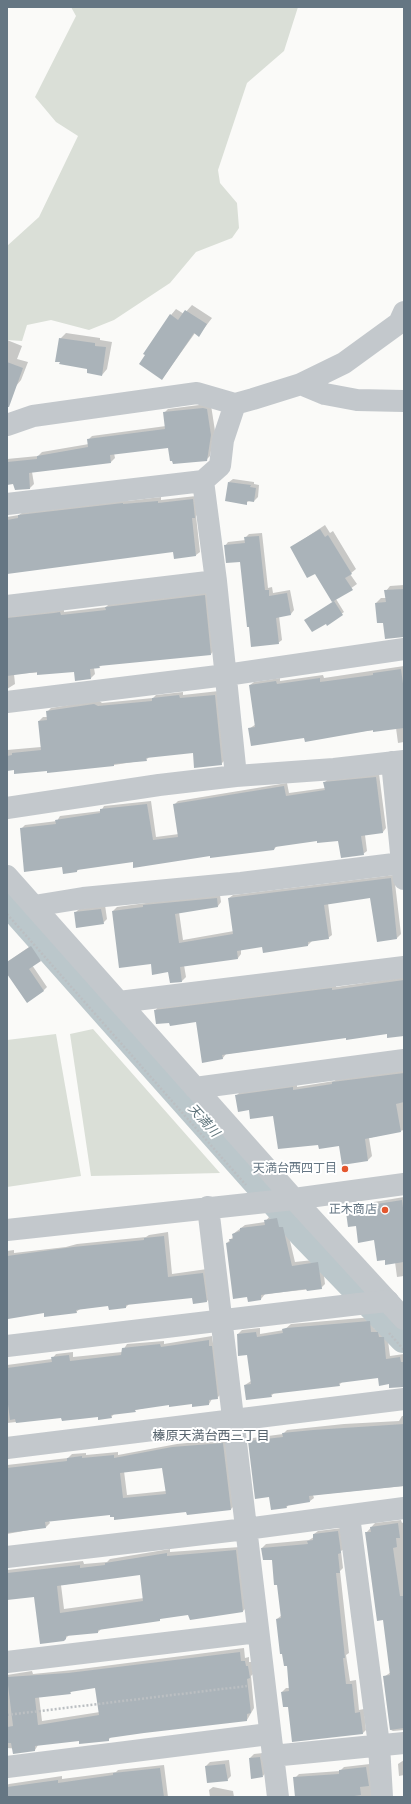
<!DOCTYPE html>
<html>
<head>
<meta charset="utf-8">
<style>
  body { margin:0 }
  #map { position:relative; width:411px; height:1804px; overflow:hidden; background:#fafaf8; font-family:Roboto,sans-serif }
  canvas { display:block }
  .frame { position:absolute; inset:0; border:8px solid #657683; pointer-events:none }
</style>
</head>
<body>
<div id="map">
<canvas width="411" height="1804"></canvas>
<div class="frame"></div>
</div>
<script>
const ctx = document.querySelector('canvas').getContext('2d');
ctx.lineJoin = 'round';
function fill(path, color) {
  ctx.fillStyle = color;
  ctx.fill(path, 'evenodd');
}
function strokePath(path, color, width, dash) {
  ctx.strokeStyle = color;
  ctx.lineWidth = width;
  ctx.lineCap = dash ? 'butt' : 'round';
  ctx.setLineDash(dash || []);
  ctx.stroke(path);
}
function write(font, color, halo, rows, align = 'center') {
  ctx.font = font + ' Roboto,"Noto Sans JP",sans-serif';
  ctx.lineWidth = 4;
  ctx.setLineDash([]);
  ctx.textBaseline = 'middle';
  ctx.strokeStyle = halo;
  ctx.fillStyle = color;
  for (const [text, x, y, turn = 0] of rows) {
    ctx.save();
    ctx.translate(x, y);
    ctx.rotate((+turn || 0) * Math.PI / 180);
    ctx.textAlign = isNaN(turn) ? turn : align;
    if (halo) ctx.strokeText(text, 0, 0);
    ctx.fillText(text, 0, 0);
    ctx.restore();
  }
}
fill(new Path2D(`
  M71 7H298L284 51 247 83 218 170 220 183 237 203 239 228 232 238 196 252 170 283 114 320 89 330 51 320 27 325 22 341 7 340V246L39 217 78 136 56 122 35 97 76 16Z
  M93 1029 220 1173 91 1176 70 1034Z
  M56 1034 81 1176 7 1187V1040Z`), '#dadfd7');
fill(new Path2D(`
  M192 305 212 318 199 335 195 333 162 379 171 315 176 309 184 314Z
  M66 333 100 338V340L112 342 107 369 102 375 88 368 60 339Z
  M7 340 22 346 17 359 28 362 21 380 16 386 7 390Z
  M207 404 211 405 215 431 210 456 206 460 169 447 114 453 115 458 111 462 32 472 34 484 30 488 14 477 7 483V459L38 456 42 452 89 444 88 440 92 436 166 426 164 413 168 409Z
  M233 479 254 482V484L259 485 258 497 254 501H249L246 503 229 482Z
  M196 496 199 513 196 516 200 552 196 555 174 551 7 573V517L19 515 23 512 127 500V501L161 497V500Z
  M325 525 330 533 333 531 356 569 350 574 357 584 336 599 344 612 327 624 333 602 315 572 292 547Z
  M262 533 268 588 272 587 273 593 290 590 294 610 291 614 279 616 282 640 278 643 240 561 225 546 228 542 246 540 245 538 249 534Z
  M404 585V636L384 622 376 603 381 598H386V591L390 586Z
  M208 592 214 650 211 654 102 665 99 667 94 668 95 674 91 678 76 680 75 670 14 674 15 684 7 689V613L64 609V612L106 607 110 603Z
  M404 666V742L398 743 396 728 305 737 249 729 256 724 250 685 254 682 280 678V681L323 675 324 678Z
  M219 691 225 760 221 764 194 752 150 756 146 760 114 765 48 770H7V750L41 747 39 721 43 717H48L47 712 51 708 98 700 102 703 153 698 156 695 183 692V695Z
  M379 774 386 828 383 832 365 835 367 851 363 854 339 839 318 840 277 846 274 849 133 861 79 869 77 871 62 866 21 829 25 825 57 821 60 816 101 811 104 806 151 801 156 837 179 834 174 805 178 801 287 783 289 793 325 788 324 783 328 779Z
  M394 875 401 934 397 938 378 940 371 897 328 903 332 935 328 938 312 941 308 945 263 946 241 949V954L238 958 184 965 186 977 182 981 171 982 169 971 151 962 113 911 117 907 146 903 148 901 220 895 221 902 218 906 179 912 183 940 234 931 229 898 233 895Z
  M105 905 107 919 103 923 75 913 79 909Z
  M35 943 44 956 32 965 47 987 43 991 7 972V962Z
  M404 977V1035L388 1033 347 1037 226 1054 222 1059 197 1021 170 1022 155 1011 158 1007 336 985V987Z
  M404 1070V1130L369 1138 372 1156 368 1160 343 1164 340 1145 319 1143 274 1115 250 1109 236 1096 240 1092 297 1084V1087L334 1081 337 1079Z
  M404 1197V1276L397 1277 395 1262 386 1259 374 1239 357 1225 347 1212 356 1205Z
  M281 1215 282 1224H286L295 1262 322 1259 325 1284 321 1288 265 1294 261 1299 227 1243 233 1237V1234L245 1225 265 1222 269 1217Z
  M168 1232 172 1274 207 1269 210 1298 206 1302 193 1296 129 1304 126 1307 109 1305 80 1309 76 1312 7 1314V1251L14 1250V1253L66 1247 77 1244 146 1237 149 1235Z
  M373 1317 374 1329 382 1328V1334L387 1333 390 1356 404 1354V1385L390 1383 379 1377 343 1381 339 1385 274 1393 271 1396 245 1385 251 1381 248 1354 238 1334 242 1330 260 1328V1334L284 1330 291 1324Z
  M212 1336 213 1343 215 1342 221 1394 217 1398 212 1399 209 1404 170 1403 114 1414 111 1417H62L7 1423V1365L52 1359 56 1354 73 1352V1357L122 1352 127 1344 164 1341V1344Z
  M402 1416H404V1486L313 1495 314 1498 310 1501 289 1504 286 1508 270 1496 249 1441 253 1438 283 1434 287 1430 344 1424 399 1421Z
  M227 1439 235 1505 231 1509 188 1514 187 1511 115 1516 111 1514 49 1521 50 1523 46 1527 7 1534V1465L68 1458 72 1454 86 1453V1455L118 1452V1455L177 1444ZM163 1466 166 1491 127 1495 124 1471Z
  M401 1520 402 1523 404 1522V1730L393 1731 391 1730 384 1677 391 1672 384 1619 366 1533 375 1523Z
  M342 1528 344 1549 341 1551 343 1568 340 1571 349 1653 346 1655 350 1681 356 1680 359 1710 364 1709 366 1730 362 1734 289 1705 282 1692 286 1688H290L288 1665 277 1619 282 1615 278 1584 273 1559 262 1548 266 1544 309 1540 314 1537V1534L318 1531Z
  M240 1547 247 1607 243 1611 191 1618 189 1614 162 1617 159 1620 101 1629 98 1632 70 1634 66 1638 34 1596H7V1570L83 1561 84 1564 107 1562 110 1559 170 1549V1552ZM141 1574 144 1598 64 1609 61 1585Z
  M244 1648 245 1658 249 1657V1662H252L253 1674 251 1676 254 1708 247 1720 144 1732 111 1737 108 1740H80L38 1745 35 1750 7 1748V1675L32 1671 33 1674 73 1670ZM96 1687 100 1712 42 1721 39 1697 70 1693 73 1690Z
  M263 1753 266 1772 263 1776 250 1758 254 1754Z
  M229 1760 231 1776 227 1780 206 1766 210 1762Z
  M404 1760V1775L399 1776 398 1764Z
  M370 1764 374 1797H298L295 1778 299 1774 340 1771 344 1767Z
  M164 1765 168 1797H7V1785L9 1784 62 1776V1779L116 1772 118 1770Z
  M213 1787 233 1791 234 1797H210L209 1790Z`), '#0003');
strokePath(new Path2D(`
  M7 900 303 1233 404 1338`), '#bbc7cb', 30);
fill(new Path2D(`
  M185 310 207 324 199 337 194 333 162 380 139 364 145 355 143 354 170 314 178 320Z
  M59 338 95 343V346L106 347 102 376 87 373V369L59 364 60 362H55Z
  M7 362 23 368 9 407H7Z
  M203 408 207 409 211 435 207 461 173 464 172 461H170L168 448 110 455 111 463 29 473 30 489 15 490 13 484 7 485V462L37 459V456L88 447 87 439 165 429 163 412Z
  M228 482 251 485 250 487 256 488 254 502 247 501V505L225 501Z
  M193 499 195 518H192L196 556 174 559 173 552 7 574V520L18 518V515L123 503V504L158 501V503Z
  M320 529 325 537 328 535 352 574 345 578 353 590 332 602 315 574 307 578 290 547Z
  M259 536 265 590H269V596L287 593 291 615 276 618 279 644 251 647 249 627H247L240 562 226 563 224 545 245 543 244 537Z
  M404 589V637L385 639 383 623H377L375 603 386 602 384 590Z
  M205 595 211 655 99 666 100 668 90 669 91 679 75 681 74 672 37 675V672L7 676V618L54 613 60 612 61 615 106 610 105 607Z
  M334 601 343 615 327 626 326 624 312 632 304 620Z
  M401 669 404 691V728L373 732V730L305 742 304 738 251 746 248 728 255 727 249 685 276 681 277 684 320 678V682L373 675V673Z
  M179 695 180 698 215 695 222 765 194 768 193 753 146 758 147 761 114 764V766L47 773V771L14 774V770L7 771V756L12 755V753L41 750 38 721 47 720 46 711 94 704 98 706 152 701V698Z
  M376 777 383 833 361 836 364 855 341 858 338 841 317 843V841L275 847 274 850 210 858V856L133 868V862L77 870V872L63 874 62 867 24 872 20 828 56 824 55 820 100 813V809L147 804 153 840 178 837 173 804 284 786 286 796 325 790 323 782Z
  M391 878 397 939 377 942 370 898 324 905 329 939 308 942V946L263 953 262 947 237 951 238 959 180 967 182 982 170 983 168 972 152 975 151 964 119 968 112 911 143 907V905L217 898 218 907 175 914 179 943 233 934 228 898Z
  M101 909 104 924 76 928 74 912Z
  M31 946 41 961 29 969 44 991 27 1003 7 974V962Z
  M404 980V1036L387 1038V1034L346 1040V1038L222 1055 223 1059 202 1063 196 1022 170 1026 169 1023 156 1024 154 1010 332 988V990Z
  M404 1073V1102L396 1104 401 1132 365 1139 368 1161 342 1165 339 1146 319 1149 318 1145 278 1149 273 1116 250 1119 249 1110 238 1112 235 1095 293 1087V1090L332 1084V1082Z
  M402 1200 404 1215V1262L385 1265V1260L377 1261 374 1240 358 1243 356 1226 348 1227 346 1212 352 1211V1208Z
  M277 1218 279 1227H283L292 1266 318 1262 322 1289 307 1291 306 1289 261 1295V1300L248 1302 247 1297 233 1299 226 1243 230 1242 229 1239H233L232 1234 240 1231V1228L265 1225 264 1220Z
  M164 1236 168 1277 203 1273 207 1302 193 1304 192 1298 126 1305V1308L109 1310 108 1306 76 1310 77 1313 44 1317V1313L8 1319 7 1256 73 1247 144 1240V1238Z
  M370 1321 371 1332H378L379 1337H384L386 1359 400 1357 401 1362H404V1387L389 1388V1384L379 1386 378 1378 339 1383 340 1386 271 1394 272 1397 246 1400 244 1385 251 1384 247 1355 238 1356 237 1334 256 1332 257 1337 283 1333 282 1329 286 1328Z
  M209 1340V1346H212L218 1399 209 1400V1405L192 1407V1404L169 1407V1405L135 1410 136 1412 111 1415 112 1418 98 1420V1417L62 1421 61 1418 16 1423 15 1419 10 1420 7 1397V1368L52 1362 51 1357 69 1355 70 1361 121 1355 122 1348 160 1344 161 1347Z
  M404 1424V1486L309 1496 310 1502 286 1506 287 1508 271 1510 269 1497 255 1499 248 1441 283 1437 282 1433 313 1430Z
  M223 1443 231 1510 187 1515 186 1512 114 1520V1517H110V1515L45 1522 46 1528 7 1533V1468L67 1461V1458L82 1456V1458L114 1455V1458L172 1447ZM162 1468 166 1494 123 1498 120 1473Z
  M398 1523 400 1538H396L397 1547 393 1548 400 1596H404V1728L390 1730 383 1676 390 1675 383 1620 377 1621 365 1532H371L370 1527Z
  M338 1531 341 1553 338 1554 340 1573H336L345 1658H343L346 1684H352L355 1713 360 1712 363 1734 292 1742 288 1707H283L281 1692 289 1691 287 1666H284L282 1654H280L276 1619 281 1618 277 1585H274L272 1560H263L261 1548 308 1544 307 1541 313 1540V1534Z
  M236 1550 243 1612 190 1620 188 1615 160 1619V1621L98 1630V1633L66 1636V1639L64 1641 40 1644 34 1597 7 1600V1573L80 1565V1568L105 1565V1563L167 1553V1556ZM140 1575 143 1601 60 1613 57 1586Z
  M240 1652 241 1661H245L246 1666H248L250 1678 247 1679 251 1713 247 1714V1721L144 1733 109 1738V1741L79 1744V1741L35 1746V1751L13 1754 11 1743H7V1727L13 1726 7 1677 68 1673ZM95 1688 99 1715 38 1725 35 1698 71 1694 70 1692Z
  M260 1757 263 1777 251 1779 249 1758Z
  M225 1764 228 1781 207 1783 205 1766Z
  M366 1767 369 1786 360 1787 361 1795 348 1797H295L293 1777 339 1774V1770Z
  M160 1768 164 1797H7V1787L58 1780V1783L113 1775V1773Z`), '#aab3b9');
strokePath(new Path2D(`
  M7 914 246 1185
  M389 1333 404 1350
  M7 1715 247 1686`), '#bbbfc2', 2.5, [2, 2]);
strokePath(new Path2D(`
  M301 384 325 394 357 400 404 401
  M235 404 223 440 220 466 203 481 216 581 236 776
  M7 425 33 416 197 393 235 404 253 399 301 384 344 363 399 323 404 312
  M7 504 203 481
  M7 606 216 581
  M7 702 226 675 404 649
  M392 762 402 863
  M7 808 159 785 236 776 334 769 404 761
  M7 876 294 1199 404 1319
  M34 906 83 898 241 883 402 863 404 879
  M119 1002 404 967
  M195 1088 404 1060
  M208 1207 278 1797
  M7 1230 294 1199 404 1184
  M7 1346 359 1304
  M7 1448 404 1399
  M349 1516 379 1745 382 1797
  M7 1557 246 1529 404 1508
  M7 1662 258 1632
  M272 1756 404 1743
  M7 1767 269 1734`), '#c3c8cc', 22);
strokePath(new Path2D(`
  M359 1304 388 1301`), '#c3c8cc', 22);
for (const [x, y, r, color] of [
  [345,1169,4,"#e4572e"],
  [385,1210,4,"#e4572e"]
]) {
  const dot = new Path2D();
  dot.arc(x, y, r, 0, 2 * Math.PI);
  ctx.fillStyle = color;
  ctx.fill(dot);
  strokePath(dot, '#fff', 1.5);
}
write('12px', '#657683', '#fff', [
  ["天満台西四丁目",337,1169],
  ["正木商店",377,1210]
], 'right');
write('italic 13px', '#60757c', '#fff', [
  ["天満川",203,1121,48]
]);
write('13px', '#57646e', '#fff', [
  ["榛原天満台西三丁目",211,1437]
]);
</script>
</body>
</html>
